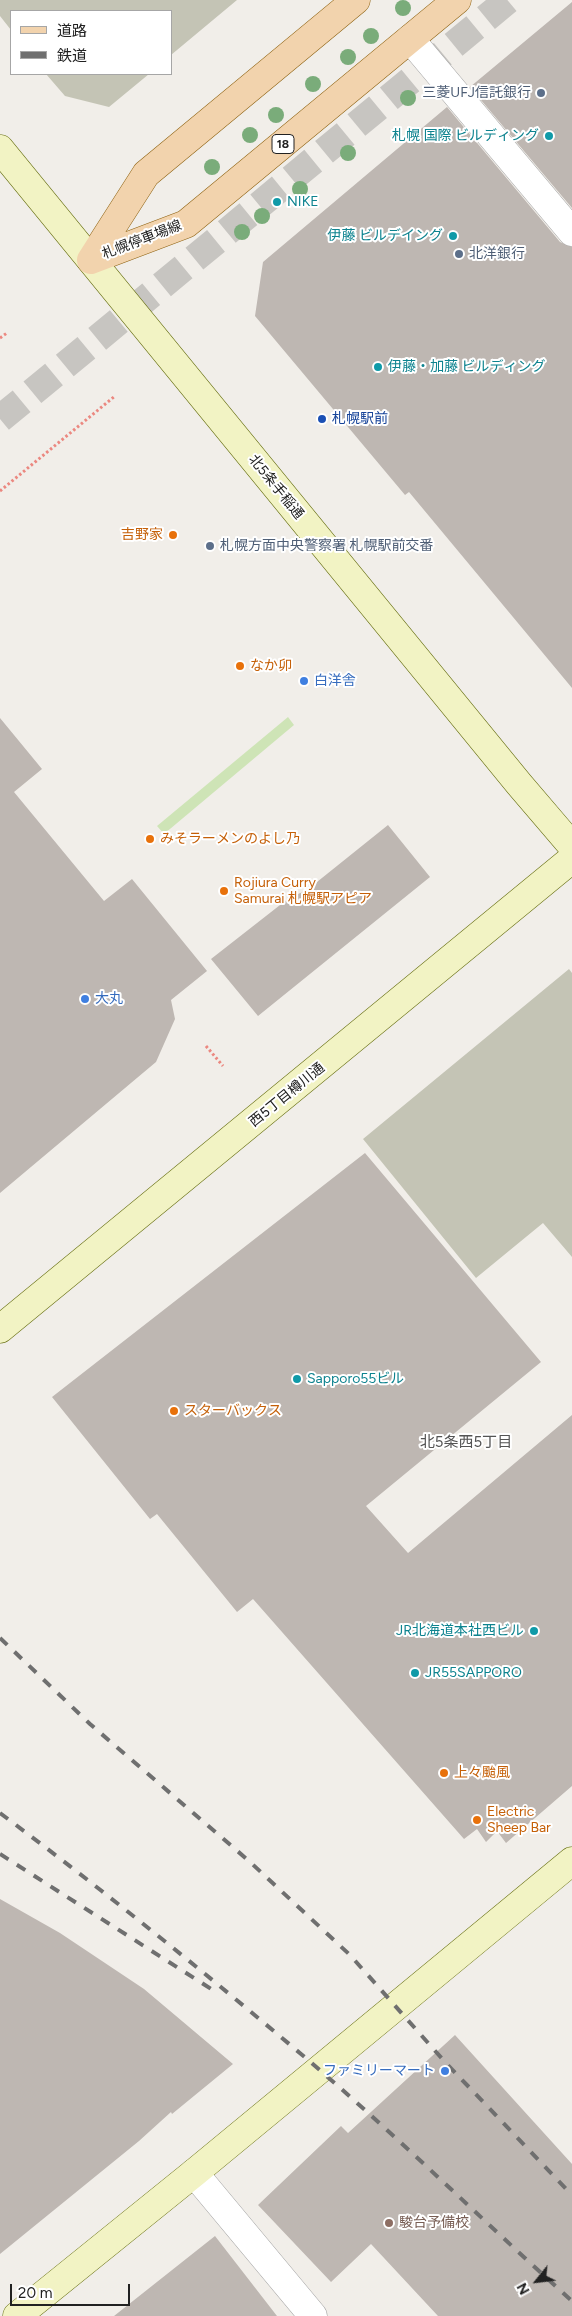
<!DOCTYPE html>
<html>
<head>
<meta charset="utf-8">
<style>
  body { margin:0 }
  #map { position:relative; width:572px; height:2316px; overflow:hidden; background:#f1eee9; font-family:Figtree,"Noto Sans JP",sans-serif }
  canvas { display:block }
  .legend { position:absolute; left:10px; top:10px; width:162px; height:65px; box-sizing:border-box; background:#fff; border:1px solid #a6a6a6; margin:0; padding:6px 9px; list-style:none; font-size:15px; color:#212121 }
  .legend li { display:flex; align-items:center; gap:10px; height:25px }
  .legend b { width:25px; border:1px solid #a6a6a6 }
  .north { position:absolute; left:512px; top:2256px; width:50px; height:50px; -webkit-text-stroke:4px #fff; paint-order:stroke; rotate:241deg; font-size:14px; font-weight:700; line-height:20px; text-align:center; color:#212121 }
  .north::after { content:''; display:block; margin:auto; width:18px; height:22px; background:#212121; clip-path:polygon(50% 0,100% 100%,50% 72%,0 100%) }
  .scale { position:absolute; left:10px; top:2284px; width:120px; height:22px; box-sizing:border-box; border:2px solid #212121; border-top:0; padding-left:6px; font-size:15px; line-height:18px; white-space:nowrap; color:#212121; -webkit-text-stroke:4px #fff; paint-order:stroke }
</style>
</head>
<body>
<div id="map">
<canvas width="572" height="2316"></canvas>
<ul class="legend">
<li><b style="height:6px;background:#f2d3ad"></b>道路</li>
<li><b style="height:6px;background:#6f6f6f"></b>鉄道</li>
</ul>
<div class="north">N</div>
<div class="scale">20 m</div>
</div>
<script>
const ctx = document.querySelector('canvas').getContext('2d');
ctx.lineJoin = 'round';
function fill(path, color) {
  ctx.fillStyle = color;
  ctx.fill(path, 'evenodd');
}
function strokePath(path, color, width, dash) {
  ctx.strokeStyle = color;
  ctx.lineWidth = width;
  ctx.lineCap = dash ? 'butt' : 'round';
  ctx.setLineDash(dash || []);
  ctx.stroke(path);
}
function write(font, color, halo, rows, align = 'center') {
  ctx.font = font + ' Figtree,"Noto Sans JP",sans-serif';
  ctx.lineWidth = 4;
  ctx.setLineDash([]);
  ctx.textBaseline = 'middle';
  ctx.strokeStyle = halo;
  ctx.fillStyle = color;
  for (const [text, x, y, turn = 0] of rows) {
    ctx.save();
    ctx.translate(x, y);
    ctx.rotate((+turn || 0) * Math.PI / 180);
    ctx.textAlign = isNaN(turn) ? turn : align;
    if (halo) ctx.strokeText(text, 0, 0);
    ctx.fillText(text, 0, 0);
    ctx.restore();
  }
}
fill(new Path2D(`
  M0 0H237L171 55V11H11V30L0 16Z
  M46 74H149L109 107 65 96Z
  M569 969 572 973V1257L543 1223 476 1278 363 1139Z`), '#c4c4b5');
fill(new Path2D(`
  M288 717 294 725 164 834 157 826Z`), '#cee4b6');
fill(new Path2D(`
  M572 2V208L470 87Z
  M447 107 560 242 572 247V688L409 492 405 495 255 316 263 262Z
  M0 718 42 769 14 792 104 901 132 879 207 971 171 1000 175 1019 156 1062 0 1193Z
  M388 825 430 877 258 1016 211 959 289 898 307 890Z
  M365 1153 541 1362 366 1506 408 1553 572 1415V1786L506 1843 497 1831 486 1842 477 1829 464 1839 253 1599 237 1612 157 1514 150 1519 52 1397Z
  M0 1899 60 1933 144 1989 233 2064 172 2114 171 2112 139 2141 0 2254Z
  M455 2035 572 2164V2316H438L371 2244 331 2282 258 2205 341 2126 348 2133Z
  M215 2236 277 2316H114Z`), '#beb7b2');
strokePath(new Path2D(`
  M0 419 508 0`), '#c7c5c1', 28, [28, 14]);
const street = new Path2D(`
  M410 39 572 232
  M194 2173 313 2316`);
const secondary = new Path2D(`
  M0 149 519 784 572 846
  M0 1329 572 859
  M17 2316 194 2173 572 1861`);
const primary = new Path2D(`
  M91 260 186 224 457 0
  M91 260 146 174 356 0`);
strokePath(street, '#a2a2a2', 29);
strokePath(secondary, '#676f12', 29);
strokePath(primary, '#8e6211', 29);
strokePath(new Path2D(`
  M0 338 7 333
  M0 491 115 396
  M206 1046 223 1066`), '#eb8880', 3, [2.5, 2.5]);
strokePath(street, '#fff', 28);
strokePath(secondary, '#f2f3c4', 28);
strokePath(primary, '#f2d3ad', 28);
strokePath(new Path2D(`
  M0 1638 90 1724 249 1861 350 1955 445 2062 572 2195
  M0 1813C103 1890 203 1971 301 2054 394 2133 481 2219 572 2301
  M0 1854 219 1994`), '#6f6f6f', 4, [10, 10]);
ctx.fillStyle = '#7aac7a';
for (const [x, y] of [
  [403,8],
  [371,36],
  [348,57],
  [313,84],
  [408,98],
  [276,115],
  [250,135],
  [348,153],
  [212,167],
  [300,189],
  [262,216],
  [242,232]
]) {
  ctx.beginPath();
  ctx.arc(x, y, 8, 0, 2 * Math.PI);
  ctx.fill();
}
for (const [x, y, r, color] of [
  [541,93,5,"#5c6f8a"],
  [549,136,5,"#0f9aa8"],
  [277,202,5,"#0f9aa8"],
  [453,236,5,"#0f9aa8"],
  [459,254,5,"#5c6f8a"],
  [378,367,5,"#0f9aa8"],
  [322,419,5,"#1a4fb4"],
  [173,535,5,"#e8710a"],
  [210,546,5,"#5c6f8a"],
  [240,666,5,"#e8710a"],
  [304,681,5,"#3f7fe0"],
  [150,839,5,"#e8710a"],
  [224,891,5,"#e8710a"],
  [85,999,5,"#3f7fe0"],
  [297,1379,5,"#0f9aa8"],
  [174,1411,5,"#e8710a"],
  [534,1631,5,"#0f9aa8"],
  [415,1673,5,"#0f9aa8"],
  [444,1773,5,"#e8710a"],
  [477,1820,5,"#e8710a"],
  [445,2071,5,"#3f7fe0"],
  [389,2223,5,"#8d6e63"]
]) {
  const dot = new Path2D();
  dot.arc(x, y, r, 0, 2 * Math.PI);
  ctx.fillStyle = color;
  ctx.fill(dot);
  strokePath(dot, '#fff', 2);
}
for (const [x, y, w] of [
  [283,144,22]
]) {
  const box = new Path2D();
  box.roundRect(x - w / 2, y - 9.5, w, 19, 4);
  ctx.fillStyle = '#fff';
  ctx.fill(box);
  strokePath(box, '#212121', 1);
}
write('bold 12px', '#212121', null, [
  ["18",283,144]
]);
write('14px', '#4e5e75', '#fff', [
  ["三菱UFJ信託銀行",531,93,"right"],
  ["北洋銀行",469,254],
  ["札幌方面中央警察署 札幌駅前交番",220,546]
], 'left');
write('14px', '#0d838f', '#fff', [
  ["札幌 国際 ビルディング",539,136,"right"],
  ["NIKE",287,202],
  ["伊藤 ビルデイング",443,236,"right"],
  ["伊藤・加藤 ビルディング",388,367],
  ["Sapporo55ビル",307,1379],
  ["JR北海道本社西ビル",524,1631,"right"],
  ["JR55SAPPORO",425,1673]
], 'left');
write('14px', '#212121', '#fff', [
  ["札幌停車場線",142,240,-21],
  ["北5条手稲通",276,487,51],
  ["西5丁目樽川通",287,1095,-39]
]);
write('14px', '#164399', '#fff', [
  ["札幌駅前",332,419]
], 'left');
write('14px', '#c56008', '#fff', [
  ["吉野家",163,535,"right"],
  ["なか卯",250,666],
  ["みそラーメンのよし乃",160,839],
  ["Rojiura Curry",234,883],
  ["Samurai 札幌駅アピア",234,899],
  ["スターバックス",184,1411],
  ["上々颱風",454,1773],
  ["Electric",487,1812],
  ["Sheep Bar",487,1828]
], 'left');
write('14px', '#366cbe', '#fff', [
  ["白洋舎",314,681],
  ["大丸",95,999],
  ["ファミリーマート",435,2071,"right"]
], 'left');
write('14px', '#785e54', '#fff', [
  ["駿台予備校",399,2223]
], 'left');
write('15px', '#545454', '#fff', [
  ["北5条西5丁目",466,1443]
]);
</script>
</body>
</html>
